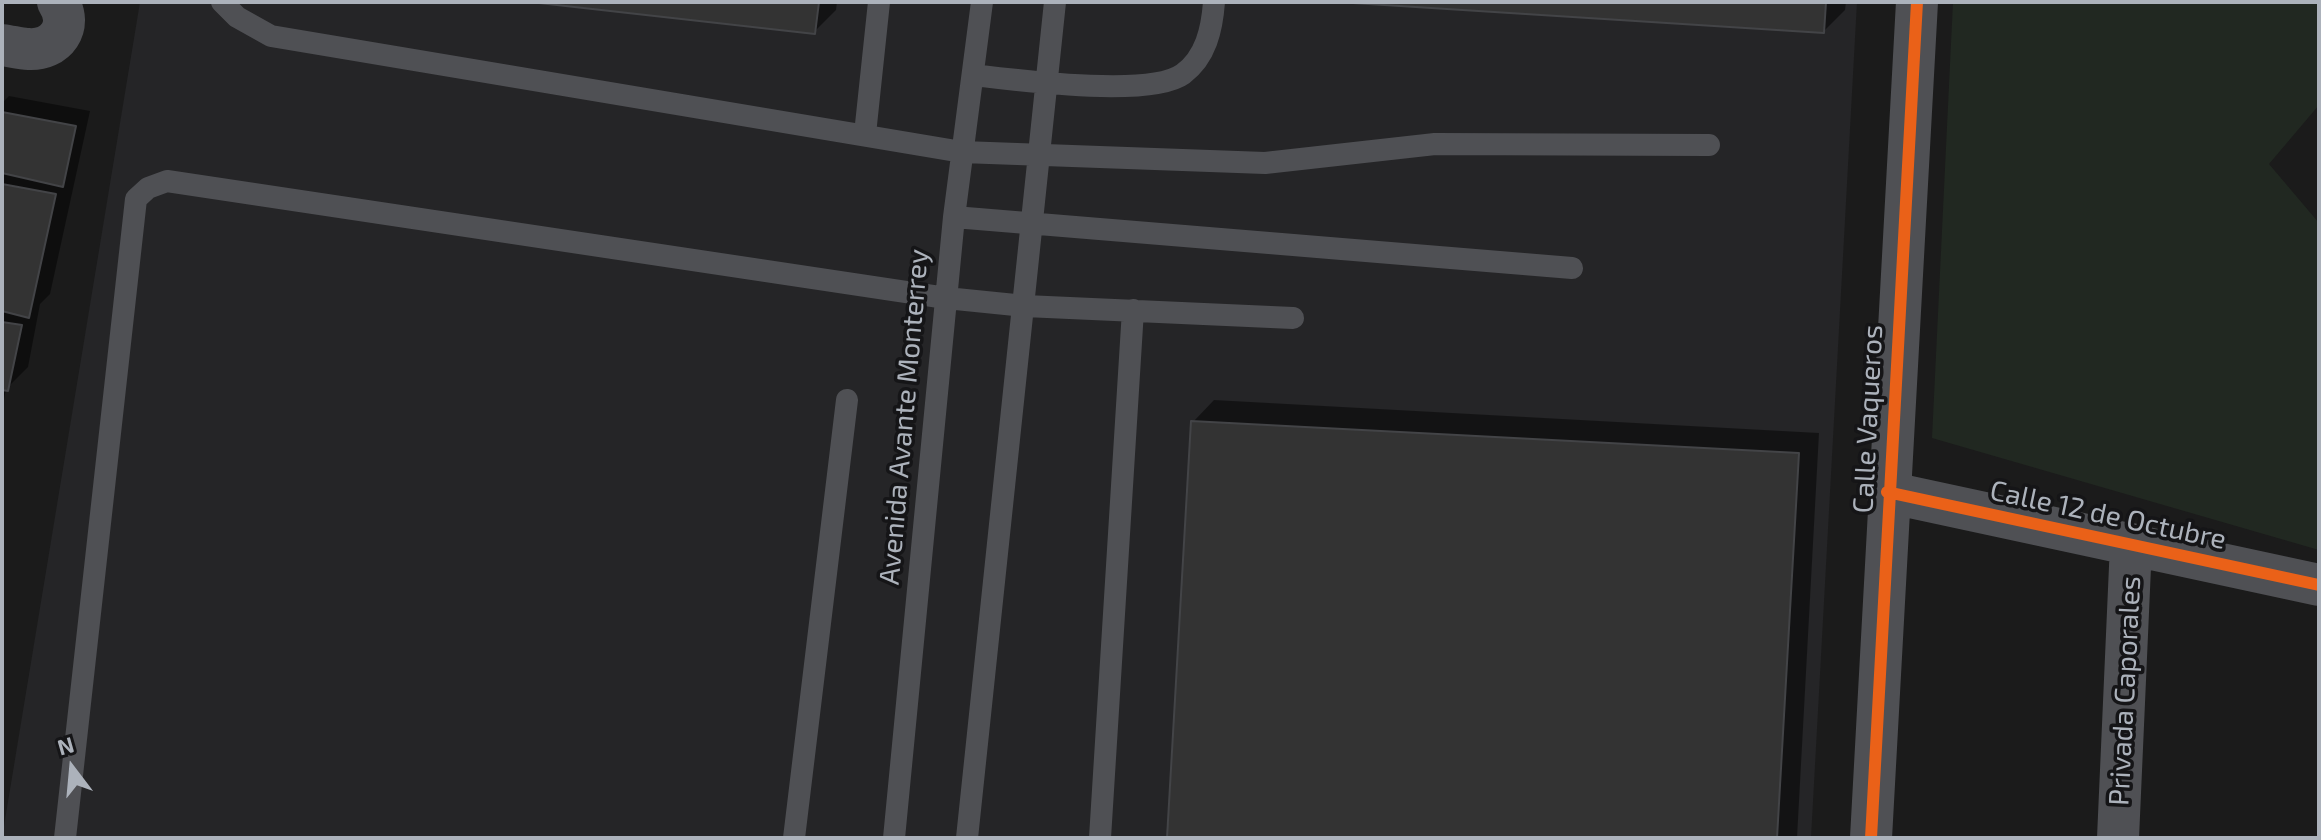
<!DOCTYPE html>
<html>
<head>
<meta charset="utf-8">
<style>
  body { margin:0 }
  #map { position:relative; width:2321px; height:840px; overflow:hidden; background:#1b1b1b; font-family:"Exo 2",sans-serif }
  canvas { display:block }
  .frame { position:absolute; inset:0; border:4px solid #acb2bb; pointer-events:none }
  .north { position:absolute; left:32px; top:728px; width:80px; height:80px; -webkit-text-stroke:6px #151517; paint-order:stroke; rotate:344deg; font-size:22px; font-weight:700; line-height:32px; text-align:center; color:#acb2bb }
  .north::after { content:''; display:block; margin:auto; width:28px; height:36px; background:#acb2bb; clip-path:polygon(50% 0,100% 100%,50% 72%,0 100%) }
</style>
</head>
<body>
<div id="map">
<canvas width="2321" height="840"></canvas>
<div class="frame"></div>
<div class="north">N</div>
</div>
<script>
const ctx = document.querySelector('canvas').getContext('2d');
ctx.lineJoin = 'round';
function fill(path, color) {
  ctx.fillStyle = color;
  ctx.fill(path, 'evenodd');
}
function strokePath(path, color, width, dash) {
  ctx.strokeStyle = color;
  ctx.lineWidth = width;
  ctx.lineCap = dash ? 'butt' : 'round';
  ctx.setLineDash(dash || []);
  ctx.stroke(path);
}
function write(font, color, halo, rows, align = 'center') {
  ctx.font = font + ' "Exo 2",sans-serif';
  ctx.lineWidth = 7;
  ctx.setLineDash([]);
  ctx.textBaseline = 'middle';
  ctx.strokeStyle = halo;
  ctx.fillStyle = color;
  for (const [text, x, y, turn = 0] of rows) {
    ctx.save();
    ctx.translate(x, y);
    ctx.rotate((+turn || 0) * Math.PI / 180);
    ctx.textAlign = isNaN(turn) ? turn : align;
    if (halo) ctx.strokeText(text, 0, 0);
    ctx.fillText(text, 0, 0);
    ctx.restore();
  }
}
fill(new Path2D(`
  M140 2H1857L1811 838H2Z`), '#252527');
fill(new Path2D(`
  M1953 2H2319V105L2269 164 2319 223V550L1932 438Z`), '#212821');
fill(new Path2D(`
  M548 2H837L836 10 814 32Z
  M1368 2H1846L1845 10 1824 31Z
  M9 96 90 111 50 294 40 304 28 367 6 389 2 410V103Z
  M1214 400 1819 433 1797 838H1169L1193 422Z`), '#0007');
const building = new Path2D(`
  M530 2H819L815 34Z
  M1337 2H1826L1824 33Z
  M2 112 76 126 63 187 2 173Z
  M2 184 56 194 29 318 2 311Z
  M2 322 22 325 8 391 2 390Z
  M1191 421 1799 453 1777 838H1167Z`);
fill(building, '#333');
strokePath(building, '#434447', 2);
strokePath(new Path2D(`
  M222 2 237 17 271 36 962 152 1265 163 1435 144 1709 145
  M973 75C1016 80 1150 98 1183 74 1206 57 1212 29 1214 2
  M865 134 879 2
  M954 217 1572 268
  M65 838 136 199 148 188 167 181 946 298 1025 306 1293 318
  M794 838 847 400
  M894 838 954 217 982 2
  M967 838 1055 2
  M1100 838 1133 310`), '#4f5054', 22);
strokePath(new Path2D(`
  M2 45C11 46 20 49 28 49 56 51 74 26 58 2
  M1887 492 2319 585
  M1871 838 1917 2
  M2118 838 2131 544`), '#4f5054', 42);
strokePath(new Path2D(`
  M1887 492 2319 585
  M1871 838 1917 2`), '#ea6118', 12);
write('28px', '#acb2bb', '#151517', [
  ["Avenida Avante Monterrey",904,417,-85],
  ["Calle Vaqueros",1868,419,-87],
  ["Calle 12 de Octubre",2108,515,12],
  ["Privada Caporales",2125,691,-87]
]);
</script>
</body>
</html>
